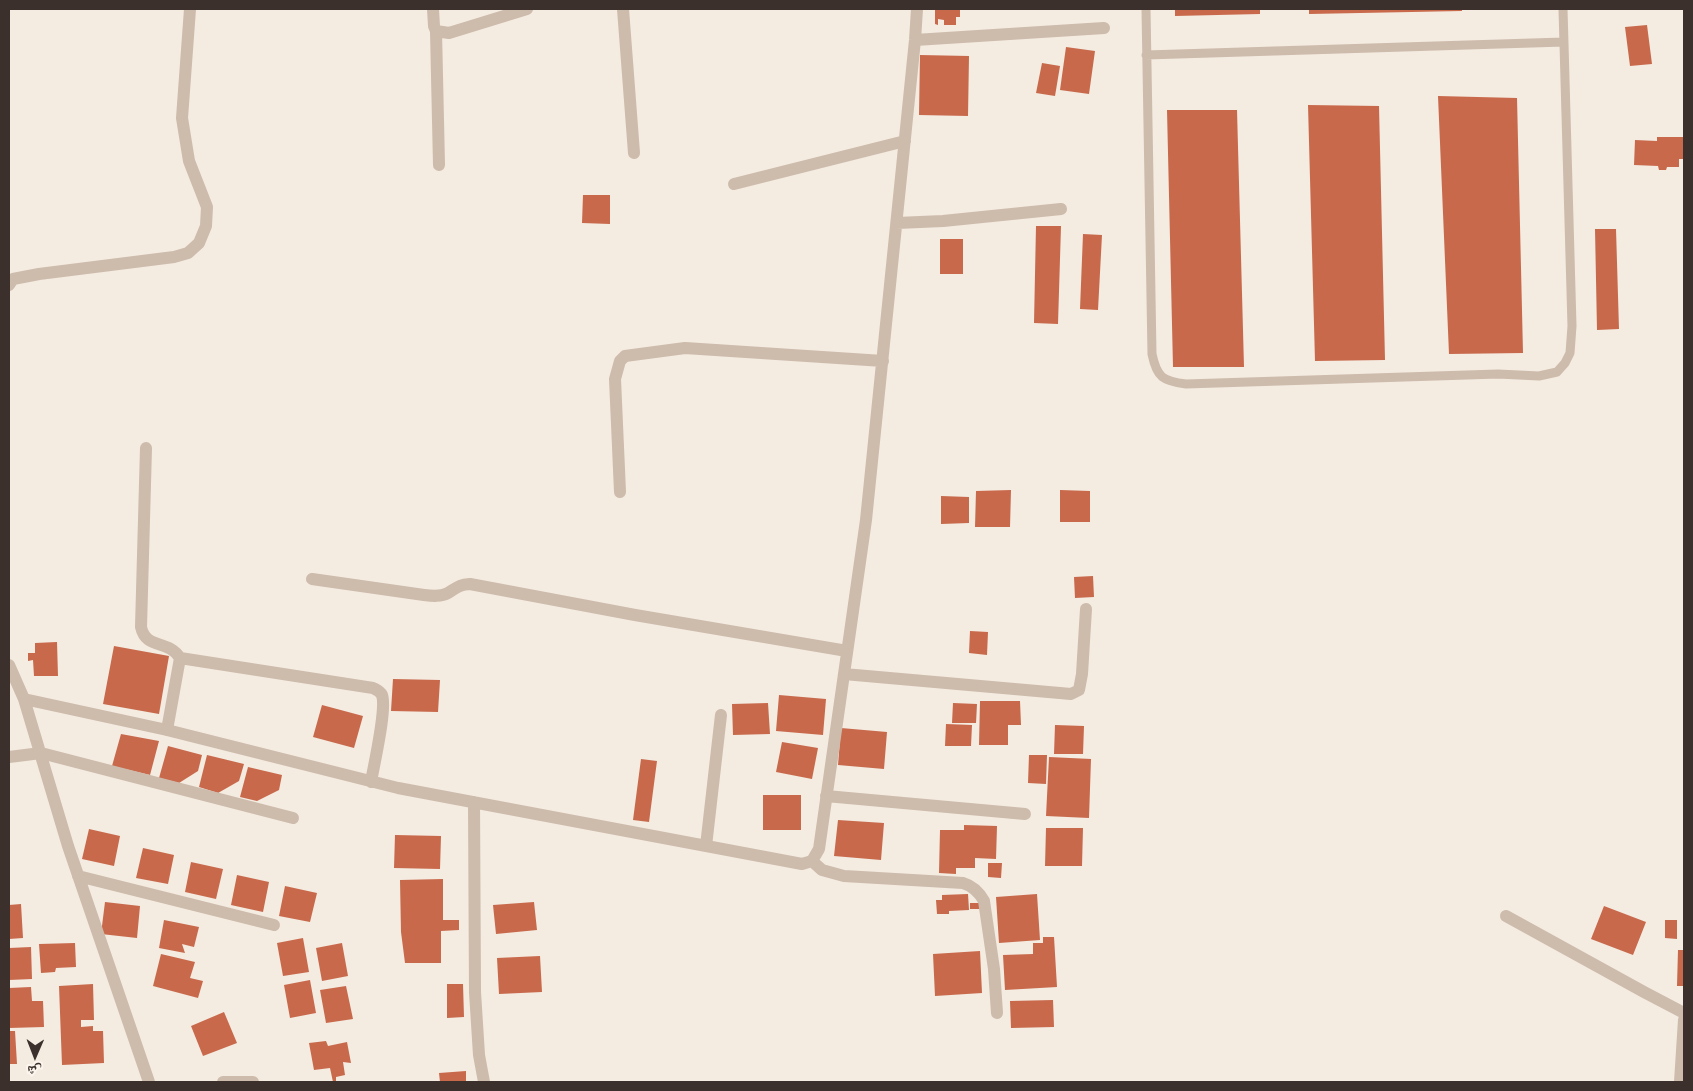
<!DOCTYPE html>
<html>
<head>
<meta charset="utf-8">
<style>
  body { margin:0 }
  #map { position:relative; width:1693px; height:1091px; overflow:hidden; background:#f4ebe1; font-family:Jost,"Noto Naskh Arabic",sans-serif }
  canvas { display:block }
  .frame { position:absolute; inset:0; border:10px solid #3b302b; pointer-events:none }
  .north { position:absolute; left:10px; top:1031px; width:50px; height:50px; -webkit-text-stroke:4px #fbf5ee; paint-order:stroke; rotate:181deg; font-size:14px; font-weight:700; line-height:20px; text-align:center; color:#3b302b }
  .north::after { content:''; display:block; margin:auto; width:18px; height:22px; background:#3b302b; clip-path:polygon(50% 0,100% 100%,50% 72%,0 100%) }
</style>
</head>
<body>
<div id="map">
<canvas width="1693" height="1091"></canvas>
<div class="frame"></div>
<div class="north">ش</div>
</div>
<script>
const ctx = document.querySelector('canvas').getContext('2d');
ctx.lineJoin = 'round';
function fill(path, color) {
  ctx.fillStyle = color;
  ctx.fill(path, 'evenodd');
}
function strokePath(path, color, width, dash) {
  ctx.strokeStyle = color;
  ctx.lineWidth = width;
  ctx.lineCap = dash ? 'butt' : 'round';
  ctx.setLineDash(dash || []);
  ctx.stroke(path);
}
fill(new Path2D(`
  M935 9H960V17H956V25H944V20L938 19V25L935 24Z
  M1175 9H1260V14L1175 16Z
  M1309 9H1462V11L1309 14Z
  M1647 25 1652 64 1630 66 1625 27Z
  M1066 47 1095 51 1089 94 1060 90Z
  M920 55 969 56 968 116 919 115Z
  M1042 63 1060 66 1055 96 1036 93Z
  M1438 96 1517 98 1523 353 1449 354Z
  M1308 105 1379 106 1385 360 1315 361Z
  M1167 110H1237L1244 367H1173Z
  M1657 137H1684L1683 159H1679V167H1667L1666 170H1659L1658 166 1634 165 1635 140 1657 141Z
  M583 195H610V224L582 223Z
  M1036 226H1061L1058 324 1034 323Z
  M1595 229H1616L1619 329 1597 330Z
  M1083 234 1102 235 1098 310 1080 309Z
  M940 239H963V274H940Z
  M1011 490 1010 527H975L976 491Z
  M1060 490 1090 491V522H1060Z
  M941 496 969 497V523L941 524Z
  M1093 576 1094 597 1075 598 1074 577Z
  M970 631 988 632 987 655 969 653Z
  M57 642 58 676H34L33 660 28 661V653H35V643Z
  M114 646 169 656 159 714 103 704Z
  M393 679 440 680 438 712 391 711Z
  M779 695 826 699 823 735 776 731Z
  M980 701H1020L1021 725H1008V745H979Z
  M768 703 770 734 733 735 732 704Z
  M953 703 977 704 976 723H952Z
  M322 705 363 716 354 748 313 737Z
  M946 724 972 725 971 746H945Z
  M1055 725 1084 726 1083 754H1054Z
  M841 728 887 732 884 769 838 765Z
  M121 734 159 741 150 775 112 766Z
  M782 742 818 748 812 779 776 772Z
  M168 746 202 755 198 771 179 783 159 778Z
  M207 755 244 764 239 781 218 793 199 787Z
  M1029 755H1047L1046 784 1028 783Z
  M1049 757 1091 759 1089 818 1046 816Z
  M641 759 657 761 649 822 633 820Z
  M248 767 282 775 279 790 257 801 240 797Z
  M763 795H801V830H763Z
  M838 820 884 823 881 860 834 856Z
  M964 825 997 826 996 859 975 858V868H956V874L939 873 940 830H964Z
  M1046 828H1083L1082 866H1045Z
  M89 829 120 836 114 866 82 859Z
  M395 835 441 836 440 869 394 868Z
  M143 848 174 855 168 884 136 878Z
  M191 862 223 869 216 899 185 892Z
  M988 863H1002L1001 878 988 877Z
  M237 875 269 882 263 912 231 905Z
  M443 879V920H459V930L441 931V963H405L401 932 400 880Z
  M285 886 317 893 310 922 279 916Z
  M968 894 969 910 949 911V914H937L936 900H942V895Z
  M1037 894 1040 940 999 943 996 897Z
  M105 902 140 906 137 938 101 934Z
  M534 902 537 930 496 934 493 905Z
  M970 903H980V909H970Z
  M21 904 23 938 9 939V905Z
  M1604 906 1646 922 1633 955 1591 939Z
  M164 920 199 927 194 947 182 944 185 953 159 948Z
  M1665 920H1677V939L1665 938Z
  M1043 937H1054L1057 987 1005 990 1003 955 1033 954V943H1043Z
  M303 938 309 972 283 976 277 943Z
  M75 943 76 967 56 968 55 972 41 973 39 944Z
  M342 943 348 976 322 981 316 948Z
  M31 947 32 979 9 980V948Z
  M1678 950H1684V986H1677Z
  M980 951 982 993 935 996 933 954Z
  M161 954 195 962 190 978 203 981 198 998 153 986Z
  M540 956 542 992 499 994 497 958Z
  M310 980 316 1013 290 1018 284 985Z
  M93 984 94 1020H81V1027L93 1026V1031H103L104 1063 62 1065 59 986Z
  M447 984H463L464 1017 447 1018Z
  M346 986 353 1019 326 1023 320 990Z
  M31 987 32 1001H43L44 1027 9 1028V988Z
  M1053 1000 1054 1027 1011 1028 1010 1001Z
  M224 1012 237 1043 203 1056 191 1026Z
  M9 1031H15L17 1064H9Z
  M326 1041 328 1046 347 1042 351 1063 343 1062 345 1075 336 1077V1082H333L330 1068 314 1070 309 1043Z
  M466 1071V1082H440L439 1073Z`), '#c8694b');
strokePath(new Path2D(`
  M1146 9 1152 354C1157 378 1163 381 1186 384L1498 374 1539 376 1557 372 1565 363 1570 353 1572 326 1563 9
  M1146 55 1564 42`), '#cdbbac', 9);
strokePath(new Path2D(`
  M433 9 434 26 436 31 439 165
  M623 9 634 153
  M436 31 449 33 527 9
  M915 40 1104 28
  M734 184 905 141
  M897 223 943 221 1061 209
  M9 285 13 279 39 274 174 257 188 253 199 243 206 226 207 207 189 161 182 118 190 9
  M146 448 141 627C146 650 168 639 180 658L167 730
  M620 492 615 379 620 361 625 356 685 348 883 361
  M312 579 424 595C432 596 441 597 448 593 458 587 458 585 470 584L635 615 847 651
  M180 658 373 688C377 690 380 691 382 695 387 709 374 764 371 782
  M9 665 24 699 68 846 149 1082
  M844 674 1071 694 1079 690 1082 674 1086 609
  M24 699 167 730 398 788 802 864 812 861 819 849 866 520 915 40 917 9
  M9 757 41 753 293 818
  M826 796 1025 814
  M474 802 475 992 479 1055 484 1082
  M706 846 721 715
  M812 861 822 870 844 876 963 883C973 886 979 892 984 901L994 969 997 1013
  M78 876 274 925
  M1506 916 1644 992 1684 1013
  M223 1082H253
  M1680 1082 1684 1020`), '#cdbbac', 12);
</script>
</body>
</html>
